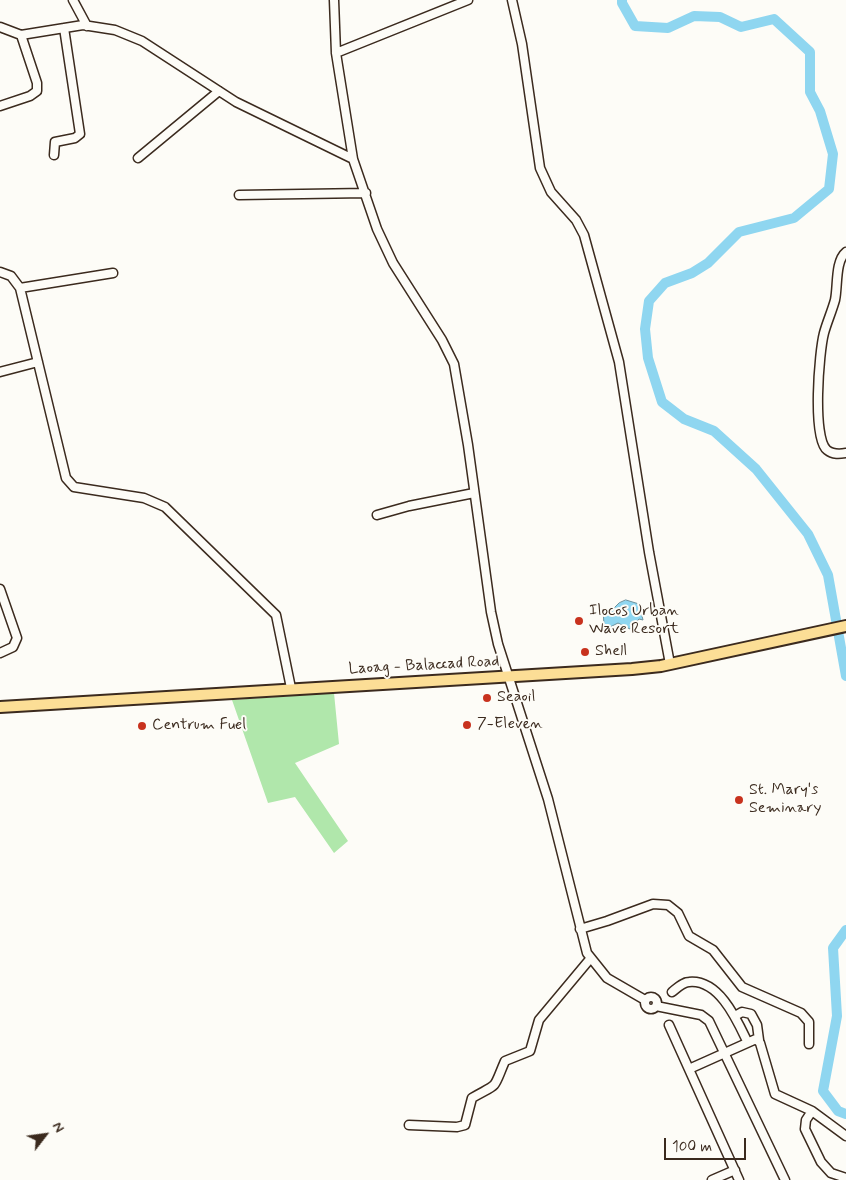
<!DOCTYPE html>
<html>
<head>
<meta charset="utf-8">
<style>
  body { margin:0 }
  #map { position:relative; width:846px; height:1180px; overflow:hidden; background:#fdfcf7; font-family:Mynerve,sans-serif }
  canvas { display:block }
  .north { position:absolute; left:20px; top:1110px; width:50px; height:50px; -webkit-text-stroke:4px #fdfcf7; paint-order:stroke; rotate:60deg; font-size:14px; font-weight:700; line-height:20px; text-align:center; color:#3b2a1e }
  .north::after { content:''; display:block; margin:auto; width:18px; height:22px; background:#3b2a1e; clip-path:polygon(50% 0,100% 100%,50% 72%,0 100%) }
  .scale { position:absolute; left:664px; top:1138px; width:82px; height:22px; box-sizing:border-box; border:2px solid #3b2a1e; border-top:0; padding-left:6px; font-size:15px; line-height:18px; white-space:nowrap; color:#3b2a1e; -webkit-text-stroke:4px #fdfcf7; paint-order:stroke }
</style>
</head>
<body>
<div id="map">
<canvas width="846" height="1180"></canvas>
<div class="north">N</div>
<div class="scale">100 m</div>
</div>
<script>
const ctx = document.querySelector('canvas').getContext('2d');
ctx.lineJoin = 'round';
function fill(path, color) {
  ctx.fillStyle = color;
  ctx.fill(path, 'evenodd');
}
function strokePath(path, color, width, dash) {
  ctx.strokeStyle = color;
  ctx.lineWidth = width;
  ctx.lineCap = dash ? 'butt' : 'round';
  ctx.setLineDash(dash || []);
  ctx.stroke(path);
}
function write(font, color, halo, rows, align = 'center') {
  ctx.font = font + ' Mynerve,sans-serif';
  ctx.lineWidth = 4;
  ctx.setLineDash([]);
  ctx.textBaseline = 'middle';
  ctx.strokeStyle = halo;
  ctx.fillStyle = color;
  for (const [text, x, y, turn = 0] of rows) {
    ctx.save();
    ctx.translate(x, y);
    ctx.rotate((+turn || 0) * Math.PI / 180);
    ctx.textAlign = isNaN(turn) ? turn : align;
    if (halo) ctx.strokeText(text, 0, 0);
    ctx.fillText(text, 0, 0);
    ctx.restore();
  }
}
fill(new Path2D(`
  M334 693 339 744 295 763 348 841 334 853 295 797 268 803 232 700Z`), '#b0e7ab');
const water = new Path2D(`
  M626 600 639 604 643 620 639 619 630 629 618 623 608 628 604 625 603 609H613L619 603Z`);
fill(water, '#8fd6f0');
strokePath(water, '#6d919c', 1);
strokePath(new Path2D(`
  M622 0V3L635 26 668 28 694 16 720 17 741 27 774 19 810 52V92L820 111 833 154 829 189 794 218 739 232 708 263 692 273 665 283 649 301 645 329 648 358 662 402 684 419 714 431 756 469 808 534 828 575 846 676
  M846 930 833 948 837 1016 823 1091 838 1111 846 1114`), '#8fd6f0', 10);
const minor = new Path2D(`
  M73 0 87 26
  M334 0 336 53 353 159
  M512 0 522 44 540 168 551 192 576 220 584 235 619 362 649 552 670 664
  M0 27 21 35 83 25 115 30 142 41 236 102 353 159 377 229 393 263 442 340 454 364 468 445 491 612 498 644 548 799 587 953 607 978 645 1000
  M336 53 468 0
  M0 106 30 96 37 91V83L21 35
  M54 155 55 142 75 138 80 134 64 28
  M138 158 219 91
  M239 195 366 193
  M846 252C835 261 838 286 835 300 832 311 827 322 824 333 819 352 812 438 827 450 833 455 840 454 846 453
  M0 272 11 276 20 288 66 478 74 487 144 498 165 507 276 615 291 688
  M20 288 113 273
  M0 372 38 362
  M377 515 409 506 474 493
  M0 589 17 638 13 647 0 653
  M580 929 607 921 653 904 668 905 678 913 689 936 713 950 742 987 801 1013 809 1022V1044
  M672 992C677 988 683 982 689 982 719 979 737 1020 747 1041
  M645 1003a6 6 0 1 1 12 0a6 6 0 1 1-12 0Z
  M656 1006 701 1015 709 1021 785 1180
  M735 1016 742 1012 751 1014 757 1025 759 1040
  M669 1025 739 1180
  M689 1069 756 1039 760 1043 775 1094 812 1111 846 1136
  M812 1111 806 1120 805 1129 821 1162 831 1173 846 1178
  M409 1125 457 1127 465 1125 472 1098C500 1082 492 1091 505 1061L530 1051 539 1020 590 959
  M712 1180 735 1170`);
const major = new Path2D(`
  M0 707 632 669 661 666 846 626`);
strokePath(minor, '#3b2a1e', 11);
strokePath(major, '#3b2a1e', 14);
strokePath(minor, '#fdfcf7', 8);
strokePath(major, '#fcde96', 10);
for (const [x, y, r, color] of [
  [579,621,5,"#c8321e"],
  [585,652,5,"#c8321e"],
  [487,698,5,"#c8321e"],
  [467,725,5,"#c8321e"],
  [142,726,5,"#c8321e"],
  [739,800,5,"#c8321e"]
]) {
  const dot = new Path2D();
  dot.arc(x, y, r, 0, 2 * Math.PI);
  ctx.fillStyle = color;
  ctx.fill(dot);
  strokePath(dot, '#fdfcf7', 2);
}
write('16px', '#3b2a1e', '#fdfcf7', [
  ["Ilocos Urban",589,612],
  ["Wave Resort",589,630],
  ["Shell",595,652],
  ["Seaoil",497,698],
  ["7-Eleven",477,725],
  ["Centrum Fuel",152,726],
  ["St. Mary's",749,791],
  ["Seminary",749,809]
], 'left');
write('16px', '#3b2a1e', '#fdfcf7', [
  ["Laoag - Balaccad Road",424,666,-3]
]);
</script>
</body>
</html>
